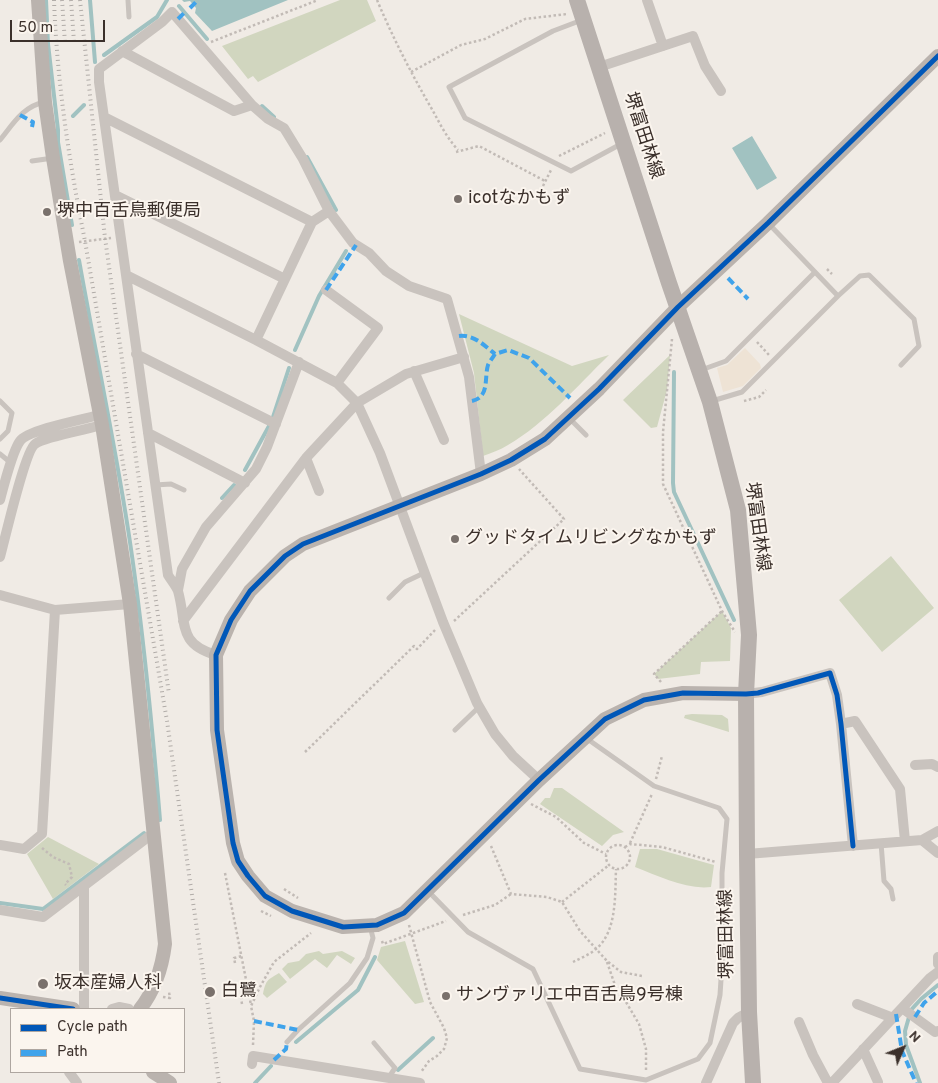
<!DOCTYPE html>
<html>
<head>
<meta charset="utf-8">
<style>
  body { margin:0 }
  #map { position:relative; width:938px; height:1083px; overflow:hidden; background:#f0ebe5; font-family:Overpass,sans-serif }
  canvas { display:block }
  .legend { position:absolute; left:10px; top:1008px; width:175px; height:65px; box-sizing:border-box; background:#fbf5ee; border:1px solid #aea6a0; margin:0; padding:6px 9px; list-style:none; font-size:15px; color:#3b302b }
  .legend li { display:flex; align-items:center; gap:10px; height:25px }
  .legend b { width:25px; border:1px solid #aea6a0 }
  .north { position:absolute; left:878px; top:1023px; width:50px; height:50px; -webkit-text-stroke:4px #fbf5ee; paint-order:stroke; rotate:46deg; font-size:14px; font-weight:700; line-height:20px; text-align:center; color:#3b302b }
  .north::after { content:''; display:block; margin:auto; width:18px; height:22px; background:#3b302b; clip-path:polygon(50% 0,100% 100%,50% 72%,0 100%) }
  .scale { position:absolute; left:10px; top:20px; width:95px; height:22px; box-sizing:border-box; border:2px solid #3b302b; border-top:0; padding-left:6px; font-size:15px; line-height:18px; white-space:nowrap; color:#3b302b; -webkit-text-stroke:4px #fbf5ee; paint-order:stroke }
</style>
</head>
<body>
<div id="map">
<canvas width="938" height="1083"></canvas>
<ul class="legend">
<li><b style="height:6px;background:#0057b8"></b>Cycle path</li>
<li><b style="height:6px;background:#3fa3eb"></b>Path</li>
</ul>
<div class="north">N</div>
<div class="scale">50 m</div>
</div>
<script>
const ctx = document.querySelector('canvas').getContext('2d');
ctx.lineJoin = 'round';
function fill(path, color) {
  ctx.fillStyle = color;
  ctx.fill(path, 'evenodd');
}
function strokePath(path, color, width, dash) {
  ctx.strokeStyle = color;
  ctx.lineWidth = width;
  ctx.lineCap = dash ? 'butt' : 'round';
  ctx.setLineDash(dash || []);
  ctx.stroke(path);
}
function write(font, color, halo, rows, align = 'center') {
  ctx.font = font + ' Overpass,"Noto Sans JP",sans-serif';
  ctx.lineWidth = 4;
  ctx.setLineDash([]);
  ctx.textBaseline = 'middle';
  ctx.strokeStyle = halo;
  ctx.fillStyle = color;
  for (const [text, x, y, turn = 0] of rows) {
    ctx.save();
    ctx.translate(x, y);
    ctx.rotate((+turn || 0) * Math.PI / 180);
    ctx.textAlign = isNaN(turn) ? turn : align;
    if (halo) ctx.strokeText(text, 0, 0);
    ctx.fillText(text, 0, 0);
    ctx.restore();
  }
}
fill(new Path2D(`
  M340 0H367L376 21 258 82 253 76 248 79 222 46Z
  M459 314 572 366 609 355C577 386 546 423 508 445 500 450 491 453 483 456L474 373Z
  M670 355 667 390 657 427 651 428 623 400Z
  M891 556 934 608 882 652 839 600Z
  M722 611 731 628 730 661 701 662 700 674 658 679 654 674Z
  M692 714 722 715 728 719 729 732 684 718 685 715Z
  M554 788H562L624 832 613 835 602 846 540 804 545 798H550Z
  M48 837 99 864 53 899 27 854Z
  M640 849H657L714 865 711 887C686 890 659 876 635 867Z
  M405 941 424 1002 415 1004 377 960 381 947Z
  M319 951 323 954 342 951 355 958 351 964 337 955 327 968 315 959 290 979 282 969 288 963 299 961 306 954Z
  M279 973 287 982 267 998 263 994C266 979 268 980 279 973Z`), '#d1d6bf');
fill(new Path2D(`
  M745 348 760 364 761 368 743 386 723 392 717 368 727 365Z`), '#eee3d5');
fill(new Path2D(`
  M182 0H288L212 31 195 13 196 8 190 1 184 2Z
  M752 136 777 178 757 190 732 148Z`), '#a1c2c1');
strokePath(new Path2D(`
  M46 0 48 44 58 130V142L72 225
  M90 0 95 62
  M179 6 207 39
  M104 55 157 17 167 0
  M262 106 274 117
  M73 116 84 105
  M307 157 336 210
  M79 260C95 350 114 439 128 529 143 626 152 723 160 820
  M295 350 319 296 346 251
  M674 372 673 483 674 492 734 620
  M273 417 289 368
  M245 470 269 426
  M222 498 234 485
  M0 903 43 909 144 833
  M296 1042 358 990 375 957
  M398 1070 433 1038
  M255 1083 271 1066
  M920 1083 906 1045 905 1031 911 1010 921 999 938 985`), '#a1c2c1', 4);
strokePath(new Path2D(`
  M377 0C393 38 412 75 433 111 440 124 447 138 458 150
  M211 42 318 0
  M411 72 461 45 485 39 525 19 567 14
  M456 152 479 146 545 181
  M559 156 605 133
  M543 186 551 170
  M79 242 111 238
  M827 269 832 274
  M672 339 663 432V484L722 611 735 632
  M757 342 769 355
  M744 401 759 397 766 390
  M454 621 564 519 519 469
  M661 682 654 674 722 611
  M305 752 414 646 417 649 435 630
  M656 779 662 756
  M531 804 556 817 584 843 606 854
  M630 843 652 794
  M606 857a12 12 0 1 1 24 0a12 12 0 1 1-24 0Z
  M491 846 511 894 547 897 562 902 580 931 607 961 621 972 642 976
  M625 847 630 844 662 847 716 862
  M42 848 53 857 69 864 72 877 65 884 66 885
  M225 873 251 1005
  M284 889 298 898
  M562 902 609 865
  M261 911 271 916
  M463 915 495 905 511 894
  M409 925 430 1002 444 1028 447 1038 444 1049 437 1056 429 1061 421 1072
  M382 941 383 944 446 921
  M573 962C581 958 591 954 597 948 617 931 615 894 616 869
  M607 962 617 991 626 1002 639 1024 646 1049V1072
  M235 963 234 958 242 956
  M163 997 170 998 169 992
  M242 1004 241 998 249 996
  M253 1045 254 1021 251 1006 260 987 274 962 311 933`), '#c2bbb6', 2.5, [2.5, 2.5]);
strokePath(new Path2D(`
  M128 0 129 17
  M582 20 553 31 449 87 465 118 571 171 621 144
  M0 140C13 124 23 106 45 102
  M32 161 53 158
  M768 223 838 296 860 276 869 275 914 319 919 346 901 365
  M701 370 726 361 815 272
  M0 401 12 413 8 431 0 439
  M712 401 742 392 838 296
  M569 418 586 435
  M0 454 11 463
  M155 485 171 484 184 490
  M389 598 405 582 424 573
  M455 730 479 707
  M881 843 884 881 891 889 893 899
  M428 891 468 932 533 969 580 1069 646 1080 698 1059 710 1043 720 995 722 964V873L727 819 719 808 654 786 586 738
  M287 1042 298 1030 350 983 367 958 373 938 370 926
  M374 1043 395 1068 389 1077`), '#c9c3be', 5);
strokePath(new Path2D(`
  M647 0 663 46
  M122 51 234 111 252 105
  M599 67 693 36 705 66 721 91
  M104 117 312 222
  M115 195 285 279
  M329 211 353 243 369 253 386 271 409 286 447 299 469 377 481 474
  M126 275 256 340 337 383 357 403 380 453 443 622 477 703 495 734 513 756 539 780
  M326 290 378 328 337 383
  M136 354 276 424
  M414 371 444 440
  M148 433 245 483
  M306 458 319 491
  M0 500C4 485 12 452 20 441 27 430 84 419 99 415
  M0 557C5 539 25 451 35 444 43 437 89 429 102 425
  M178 590 182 569 206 527 256 469 267 447 299 362
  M0 595 55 610 130 604
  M183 621 306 458 357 403 406 374 464 357
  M216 655C177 644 187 623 178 591 176 586 171 580 168 575L99 82V69L162 22 172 12 252 105 268 119 284 128 303 159 329 211 312 222 256 340
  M746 694 762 692 830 673 837 695 841 724 853 846
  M841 724 855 721 900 789 905 841
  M915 765 932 764 938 767
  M922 840 938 831
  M0 845 24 849 42 834 55 610
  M747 854 922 840 938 853
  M84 886V1009
  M0 910 43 917 152 834
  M938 957V964
  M857 1004 893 1018
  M902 1008 935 1032 938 1031
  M112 1009 119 1007 129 1009
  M799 1022 813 1055 828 1083
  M863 1049 878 1082
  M252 1064 253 1056 420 1083
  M69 1072 77 1083
  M706 1083 733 1023 738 1018 749 1012
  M832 1083 930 978 938 972`), '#c9c3be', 10);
strokePath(new Path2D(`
  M38 0 45 102 53 158 70 261 102 425 130 604 165 944C162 968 155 990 140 1009
  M746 694 683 693 644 700 605 719 539 780 404 913 377 925 343 927 292 911 265 896 248 876 238 861 233 843 217 730 216 655 231 620 250 591 285 556 303 544 481 474 511 460 545 439 599 389 678 307 768 223 938 56
  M0 998 73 1009
  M153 1072 170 1083`), '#bab3ae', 14);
strokePath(new Path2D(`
  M577 0 669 283 710 402 738 510 749 635 746 694 747 854 749 1012 753 1083`), '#b8b1ad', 16);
strokePath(new Path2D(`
  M54 0C57 82 69 161 85 241L167 721 219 1083
  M62 0 65 43
  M71 0 74 42
  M80 0 105 238 169 694`), '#b1aca8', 4, [1, 4]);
strokePath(new Path2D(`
  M190 8 198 0
  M178 19 186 11
  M20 115 33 122 32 127
  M728 278 748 299
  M326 290 356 245
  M459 336C473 334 484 345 495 354
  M472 401C490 397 484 378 488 365 490 361 493 357 495 354L508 350 529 358 570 398
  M896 1014 902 1051 916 1083
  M915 1017 924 1003 938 991
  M254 1021 298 1030
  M274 1060 286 1049 287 1042`), '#3fa3eb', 4, [8, 4]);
strokePath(new Path2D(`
  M853 846 841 724 837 695 830 673 758 693 746 694 683 693 644 700 605 719 539 780 404 913 377 925 343 927 292 911 265 896 248 876 238 861 233 843 217 730 216 655 231 620 250 591 285 556 303 544 481 474 511 460 545 439 599 389 678 307 768 223 938 56
  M0 998 73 1009`), '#0057b8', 5);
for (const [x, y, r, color] of [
  [458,199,5,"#7a716c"],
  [47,212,5,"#7a716c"],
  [455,539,5,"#7a716c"],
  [43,984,6,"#7a716c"],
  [210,992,6,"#7a716c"],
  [446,996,5,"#7a716c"]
]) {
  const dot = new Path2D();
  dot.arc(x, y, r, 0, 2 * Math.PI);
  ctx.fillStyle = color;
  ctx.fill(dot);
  strokePath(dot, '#fbf5ee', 2);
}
write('18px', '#3b302b', '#fbf5ee', [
  ["堺富田林線",642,136,72],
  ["堺富田林線",756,527,82],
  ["堺富田林線",728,934,-91]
]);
write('18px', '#3b302b', '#fbf5ee', [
  ["icotなかもず",468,199],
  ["堺中百舌鳥郵便局",57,212],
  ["グッドタイムリビングなかもず",465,539],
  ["坂本産婦人科",54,984],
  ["白鷺",221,992],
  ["サンヴァリエ中百舌鳥9号棟",456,996]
], 'left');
</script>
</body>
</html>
